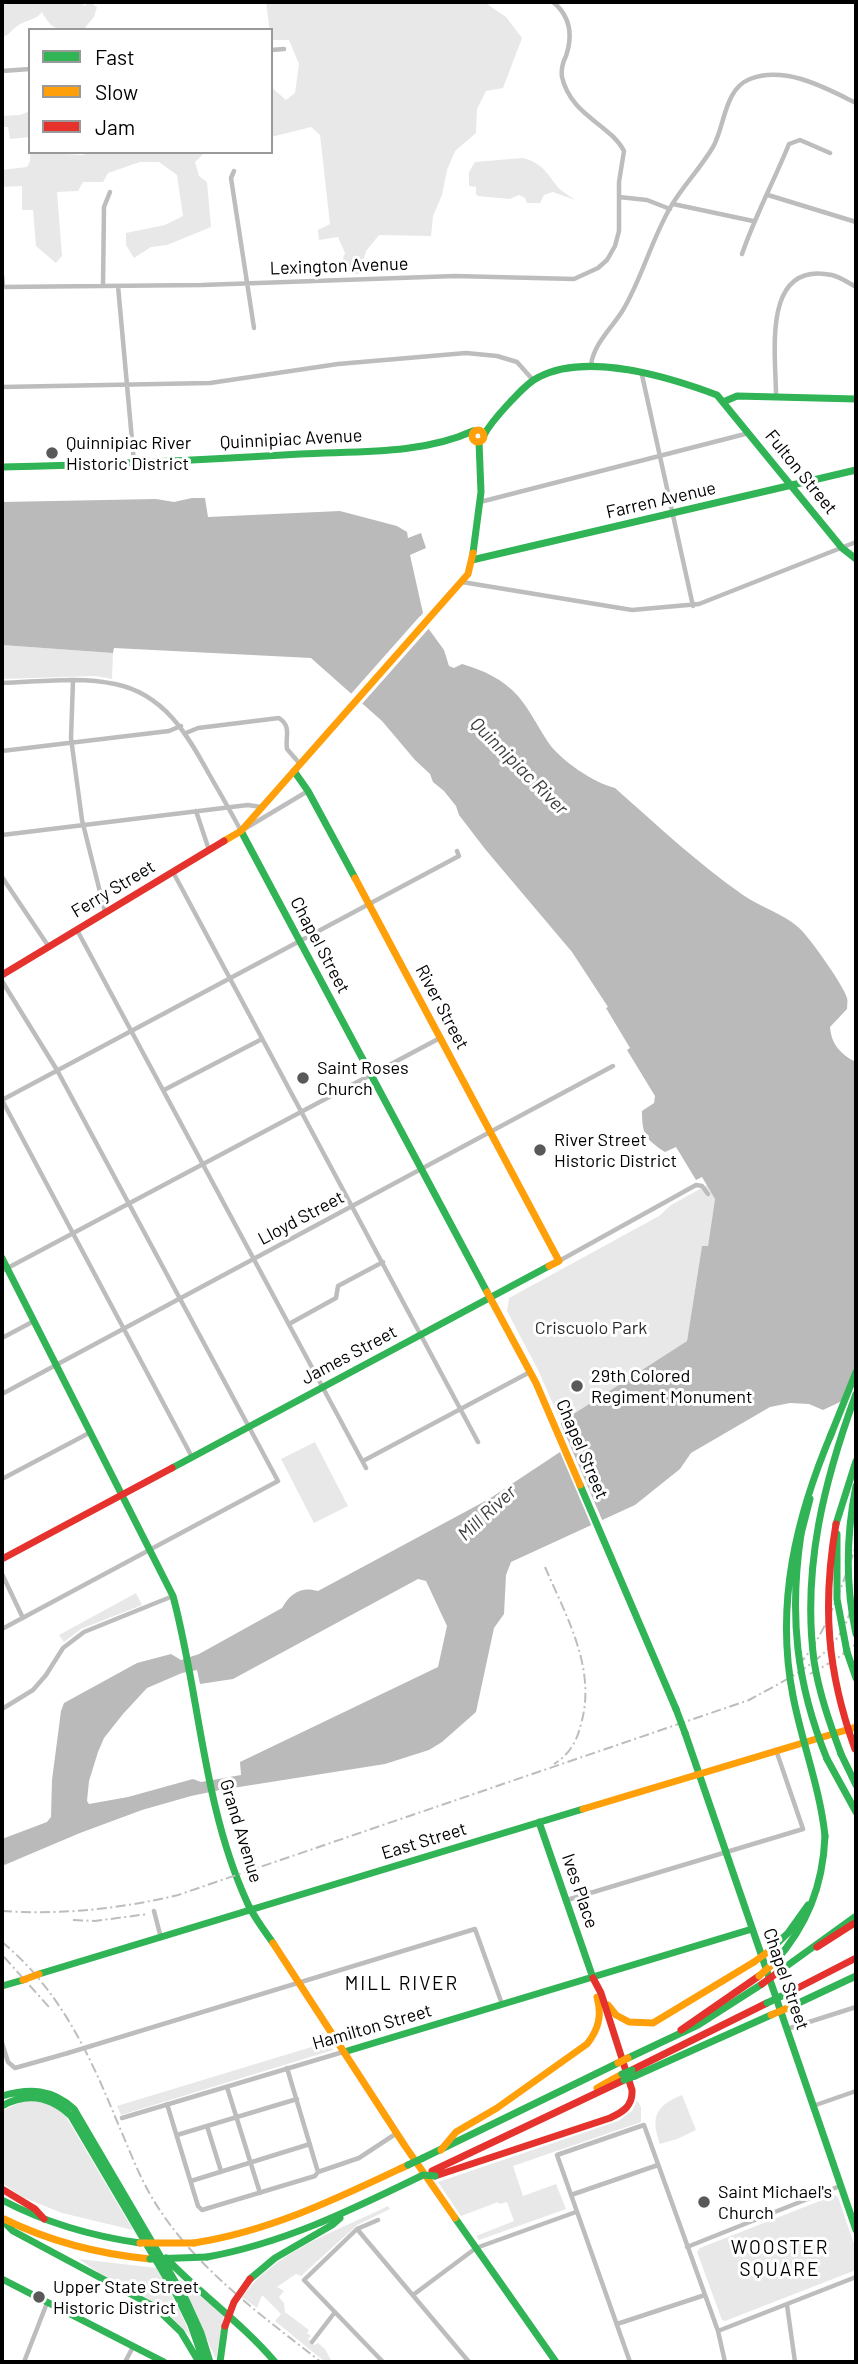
<!DOCTYPE html>
<html>
<head>
<meta charset="utf-8">
<style>
  body { margin:0 }
  #map { position:relative; width:858px; height:2364px; overflow:hidden; background:#fff; font-family:Barlow,sans-serif }
  canvas { display:block }
  .frame { position:absolute; inset:0; border:4px solid #000; pointer-events:none }
  .legend { position:absolute; left:28px; top:28px; width:245px; height:126px; box-sizing:border-box; background:#fff; border:2px solid #999; margin:0; padding:9px 12px; list-style:none; font-size:21px; color:#000 }
  .legend li { display:flex; align-items:center; gap:14px; height:35px }
  .legend b { width:35px; border:2px solid #999 }
</style>
</head>
<body>
<div id="map">
<canvas width="858" height="2364"></canvas>
<div class="frame"></div>
<ul class="legend">
<li><b style="height:9px;background:#30b455"></b>Fast</li>
<li><b style="height:9px;background:#ff9f0a"></b>Slow</li>
<li><b style="height:9px;background:#e5322d"></b>Jam</li>
</ul>
</div>
<script>
const ctx = document.querySelector('canvas').getContext('2d');
ctx.lineJoin = 'round';
function fill(path, color) {
  ctx.fillStyle = color;
  ctx.fill(path, 'evenodd');
}
function strokePath(path, color, width, dash) {
  ctx.strokeStyle = color;
  ctx.lineWidth = width;
  ctx.lineCap = dash ? 'butt' : 'round';
  ctx.setLineDash(dash || []);
  ctx.stroke(path);
}
function write(font, color, halo, rows, align = 'center') {
  ctx.font = font + ' Barlow,sans-serif';
  ctx.lineWidth = 6;
  ctx.setLineDash([]);
  ctx.textBaseline = 'middle';
  ctx.strokeStyle = halo;
  ctx.fillStyle = color;
  for (const [text, x, y, turn = 0] of rows) {
    ctx.save();
    ctx.translate(x, y);
    ctx.rotate((+turn || 0) * Math.PI / 180);
    ctx.textAlign = isNaN(turn) ? turn : align;
    if (halo) ctx.strokeText(text, 0, 0);
    ctx.fillText(text, 0, 0);
    ctx.restore();
  }
}
fill(new Path2D(`
  M2 2H82L84 6 90 2 97 7 94 17 83 30C61 30 53 33 42 12 35 21 24 20 16 27 10 31 10 35 2 37Z
  M266 2H484L506 17 522 38 503 88 486 91 477 109 476 133 455 151 447 170 442 195 433 216 431 236 379 235 366 251 359 274 338 273 345 253 338 237 319 240 318 230 330 224 320 135 311 127 271 137V87L286 100 295 93 299 64 289 40H271Z
  M30 111V137L10 139 8 127H2V116L20 115Z
  M30 152 83 155 89 152H205L195 162 199 176 207 182 211 227 167 245 151 247 134 258 126 245V233L165 225 183 216 177 175 159 162H140L108 173 103 182H83L78 191 57 192 62 256 56 263 36 246 33 210H22V186L2 187V170L27 167 30 161Z
  M522 158C541 162 546 172 557 186 562 192 570 196 575 200L553 192 544 195 540 203H527L525 198 519 195 510 199 478 196 476 194V187L469 186V172L475 162Z
  M2 645 113 653 112 679 96 676 2 679Z
  M707 1185 715 1199 708 1247 702 1246 687 1341 561 1422 538 1370 507 1311 509 1298 659 1216 671 1205Z
  M315 1442 348 1506 314 1523 281 1459Z
  M136 1593 142 1605 81 1629 64 1642 59 1635Z
  M328 2042 333 2050 121 2115 117 2106Z
  M682 2095 696 2130 677 2139 660 2144C650 2116 656 2106 682 2095Z
  M25 2100 48 2103 65 2115 133 2230 62 2213 22 2197 2 2183V2111Z
  M637 2100 641 2107V2122L513 2166 523 2196 556 2184 566 2209 479 2240 476 2236 514 2221 507 2202 499 2204 498 2202 461 2216 438 2182 618 2121 632 2111Z
  M835 2195 838 2197 856 2250V2270L725 2321 722 2320 697 2252 700 2248Z
  M388 2206 390 2209 357 2225 301 2276 296 2274 277 2287 284 2291 279 2297 284 2303 285 2312 309 2330 307 2333 311 2336 308 2339 314 2345 318 2343 325 2349 332 2362H325L275 2321 281 2314 262 2295 257 2308 242 2297C275 2251 339 2230 388 2206Z
  M79 2259 157 2268 179 2309 191 2337 161 2307 100 2274Z
  M179 2279 224 2315 216 2359Z`), '#e8e8e8');
fill(new Path2D(`
  M192 498H205L208 517 340 511 397 526 407 532 408 538 421 533 426 548 410 555 423 613 420 617 444 650 449 666 454 668 462 664C483 670 503 679 518 696 530 710 538 727 548 742 560 760 594 783 615 788 657 825 697 863 743 895 760 907 782 913 798 927 808 935 844 986 847 998 848 1001 847 1005 847 1009L830 1027C831 1044 841 1055 856 1062V1383L840 1402 823 1410 809 1404 790 1403 770 1407 691 1453 680 1469 635 1505 511 1562 506 1575 504 1614 494 1628 476 1712 442 1742 429 1750 385 1764 220 1790 191 1796 142 1810 80 1833 2 1866V1839L47 1822 51 1817 52 1780 61 1711 64 1703 137 1663 171 1654 181 1660 199 1654 282 1608C290 1593 302 1586 318 1591L489 1499 560 1452 561 1422 687 1341 702 1246H708L715 1199 702 1177 696 1180 676 1147 665 1152C645 1139 642 1134 642 1111L654 1103 655 1096 627 1050 630 1048 606 1008 608 1007 572 952 485 849 459 815 456 806 444 791 433 782 430 774 415 760 382 721 311 658 114 648 113 653 2 645V502L156 499 174 502ZM418 1579 426 1581 447 1626 438 1667 240 1762 241 1775 201 1782 193 1779 128 1797 89 1804 87 1801 89 1781 98 1752 104 1738 123 1714 147 1688 182 1673 197 1670 200 1684 233 1679Z`), '#bababa');
fill(new Path2D(`
  M420 616 431 626 361 705 350 695Z
  M560 1422 603 1522 592 1527 557 1445 558 1423Z`), '#fff');
strokePath(new Path2D(`
  M271 50 284 49
  M2 71 30 69
  M234 171 231 178 254 328
  M768 195 856 222
  M619 197 647 200 670 209
  M673 204 753 221
  M742 254C755 216 774 181 789 144L800 140 830 153
  M2 275 3 287
  M103 286 104 207 110 192
  M118 286 134 462
  M2 287 202 285 455 276 574 279 598 268 607 260 615 246 619 231V182L624 151C610 124 571 116 562 77 561 70 563 62 566 56 573 35 570 16 553 2
  M591 365C594 343 612 328 623 310 642 278 651 241 670 208 682 187 700 169 713 147 725 126 724 89 750 79 785 65 826 88 856 103
  M642 375 693 606
  M2 387 210 383 338 364 466 353 497 356 517 362 533 380
  M776 396C776 354 761 260 832 275 840 277 849 283 856 287
  M480 502 749 433
  M462 582 632 610 699 604 856 542
  M73 681 71 738 82 820 105 912
  M2 683C38 682 79 676 115 684 164 694 187 734 209 774 220 793 231 812 241 831L308 791
  M186 733 198 728 279 718C292 727 285 736 287 749L300 764
  M2 751 169 731 181 726
  M196 811 209 850
  M2 835 248 805 261 807
  M173 872 478 1442
  M2 877 49 947
  M77 930 366 1468
  M2 981 57 1070 278 1481 2 1629
  M164 1090 262 1039
  M2 1100 459 856 457 851
  M2 1100 192 1457
  M559 1261 696 1185 702 1186 708 1194
  M2 1271 440 1038
  M289 1324 336 1298 338 1286 383 1262
  M2 1338 34 1321
  M2 1394 613 1066
  M363 1461 530 1372
  M2 1479 91 1432
  M2 1574 23 1618
  M2 1709 33 1690 46 1675 63 1648 84 1632 173 1596
  M567 1900 803 1829 776 1750
  M154 1911 161 1938
  M787 2029 856 2007
  M2 2043 8 2062 15 2068 68 2053
  M91 2046 475 1929 502 2004
  M287 2068 318 2172
  M227 2087 260 2193
  M167 2104 198 2206 202 2210 315 2176 318 2172 359 2158 397 2133
  M813 2106 856 2091
  M122 2118 343 2052
  M207 2126 221 2171
  M177 2135 297 2099
  M191 2181 310 2144
  M571 2195 658 2165
  M378 2220 357 2229 304 2280 383 2362
  M357 2229 469 2362
  M687 2247 840 2186
  M413 2295 476 2248 576 2212
  M787 2305 795 2362
  M617 2324 705 2295
  M718 2331 856 2277
  M312 2342 335 2312
  M24 2362 47 2303
  M125 2362 133 2347
  M630 2362 557 2155 644 2125 718 2331 725 2362`), '#bdbdbd', 4.5);
strokePath(new Path2D(`
  M723 402 737 396 856 399
  M484 435C491 422 501 412 511 401 519 393 528 382 539 377 587 352 669 377 717 395L842 548 856 559
  M2 467C101 465 201 460 300 454 357 451 420 455 473 431
  M473 553 481 492 479 442
  M472 560 856 470
  M294 771 308 791 355 878
  M241 831 487 1292
  M2 1258 173 1596C200 1697 203 1806 247 1902 253 1916 264 1930 273 1943
  M830 1437 856 1372
  M172 1468 549 1266
  M580 1485 676 1709
  M836 1524 856 1461
  M801 1534 810 1499
  M847 1652 856 1678
  M685 1733 856 2230
  M841 1754 856 1785
  M827 1759 856 1812
  M539 1822 593 1978
  M769 1951 788 1933 808 1905
  M774 1963C807 1926 823 1886 825 1836
  M777 1973 856 1916
  M39 1974 583 1809
  M2 1986 23 1980
  M790 2007 856 1976
  M344 2052 752 1929
  M628 2058 698 2025 762 1984
  M635 2076 771 2015
  M2 2096C30 2088 52 2089 74 2109L186 2300 201 2333 210 2362
  M2 2106C27 2092 50 2096 71 2116L177 2296 191 2325 204 2362
  M423 2158 618 2063
  M2 2200C46 2223 91 2236 140 2243
  M455 2218 556 2362
  M2 2220 13 2231 155 2307 181 2332 199 2362
  M207 2257C285 2243 353 2209 423 2175
  M166 2258C201 2295 242 2323 275 2362
  M2 2279 164 2362
  M250 2279 275 2258 332 2225 340 2218
  M220 2362 225 2326`), '#30b455', 7);
strokePath(new Path2D(`
  M472 436a6 6 0 1 1 12 0a6 6 0 1 1-12 0Z
  M224 841 241 831 468 574 473 553
  M355 878 559 1261 549 1266
  M487 1292 536 1383 580 1485
  M583 1809 856 1727
  M273 1943 405 2146 455 2218
  M608 2005 616 2015 629 2022 653 2023 754 1962
  M597 2088 622 2074
  M441 2150 456 2132 497 2108 587 2044C599 2029 602 2015 597 1997
  M4 2219C51 2242 98 2254 150 2259
  M194 2243C271 2231 338 2198 408 2165`), '#ff9f0a', 7);
strokePath(new Path2D(`
  M2 975 224 841
  M2 1559 172 1468
  M817 1947 853 1924
  M786 1994 856 1958
  M681 2030 759 1976
  M632 2070 767 2003
  M432 2171 624 2080
  M435 2176 610 2118C623 2112 633 2106 632 2090L601 1993 593 1978
  M2 2189 35 2209 44 2219`), '#e5322d', 7);
strokePath(new Path2D(`
  M545 1567C566 1616 597 1669 581 1724 577 1741 570 1754 554 1764
  M798 1665C825 1639 843 1582 856 1546
  M810 1674 835 1660 856 1644
  M2 1911C62 1915 119 1909 178 1895L749 1700C783 1681 825 1663 844 1627 849 1617 852 1606 856 1596
  M73 1920 95 1921 148 1914
  M2 1942C59 1989 89 2053 116 2119 128 2146 138 2175 154 2201 195 2268 260 2314 321 2362
  M4 1957 49 2007`), '#bdbdbd', 2, [10, 3.5, 2, 3.5]);
strokePath(new Path2D(`
  M68 2053 91 2046`), '#bdbdbd', 4.5);
strokePath(new Path2D(`
  M856 1486C846 1536 845 1584 856 1634
  M801 1534C789 1615 796 1683 827 1759
  M837 1534V1599L847 1652
  M676 1709 685 1733
  M841 1754C830 1724 819 1693 814 1661 802 1568 824 1481 856 1394
  M825 1836C820 1788 802 1743 793 1696 775 1604 796 1517 832 1432
  M767 2003 786 1994
  M622 2074 632 2070
  M624 2080 635 2076
  M408 2165 423 2158
  M423 2175 435 2176
  M150 2259 207 2257`), '#30b455', 7);
strokePath(new Path2D(`
  M754 1962 769 1951
  M759 1976 774 1963
  M23 1980 39 1974
  M771 2015 790 2007
  M618 2063 628 2058
  M140 2243H194`), '#ff9f0a', 7);
strokePath(new Path2D(`
  M836 1524C822 1605 827 1672 855 1749
  M762 1984 777 1973
  M225 2326 234 2302 250 2279`), '#e5322d', 7);
for (const [x, y, r, color] of [
  [52,453,7,"#595959"],
  [303,1078,7,"#595959"],
  [540,1150,7,"#595959"],
  [577,1386,7,"#595959"],
  [704,2202,7,"#595959"],
  [39,2297,7,"#595959"]
]) {
  const dot = new Path2D();
  dot.arc(x, y, r, 0, 2 * Math.PI);
  ctx.fillStyle = color;
  ctx.fill(dot);
  strokePath(dot, '#fff', 2.5);
}
write('18px', '#000', '#fff', [
  ["Lexington Avenue",339,266,-2],
  ["Quinnipiac Avenue",291,439,-3],
  ["Fulton Street",801,472,51],
  ["Farren Avenue",661,500,-13],
  ["Ferry Street",113,889,-31],
  ["Chapel Street",320,945,62],
  ["River Street",442,1007,62],
  ["Lloyd Street",301,1218,-28],
  ["James Street",349,1355,-28],
  ["Chapel Street",582,1449,67],
  ["Grand Avenue",241,1831,73],
  ["East Street",424,1841,-17],
  ["Ives Place",580,1891,71],
  ["Chapel Street",786,1979,71],
  ["Hamilton Street",372,2027,-16]
]);
write('18px', '#000', '#fff', [
  ["Quinnipiac River",66,443],
  ["Historic District",66,464],
  ["Saint Roses",317,1068],
  ["Church",317,1089],
  ["River Street",554,1140],
  ["Historic District",554,1161],
  ["29th Colored",591,1376],
  ["Regiment Monument",591,1397],
  ["Saint Michael's",718,2192],
  ["Church",718,2213],
  ["Upper State Street",53,2287],
  ["Historic District",53,2308]
], 'left');
write('18px', '#2c2c2c', '#fff', [
  ["Criscuolo Park",591,1328]
]);
write('italic 19px', '#3d3d3d', '#fff', [
  ["Quinnipiac River",519,766,45],
  ["Mill River",487,1513,-43]
]);
ctx.letterSpacing = '2px';
write('19px', '#000', '#fff', [
  ["MILL RIVER",402,1984],
  ["WOOSTER",780,2248],
  ["SQUARE",780,2270]
]);
ctx.letterSpacing = '0px';
</script>
</body>
</html>
